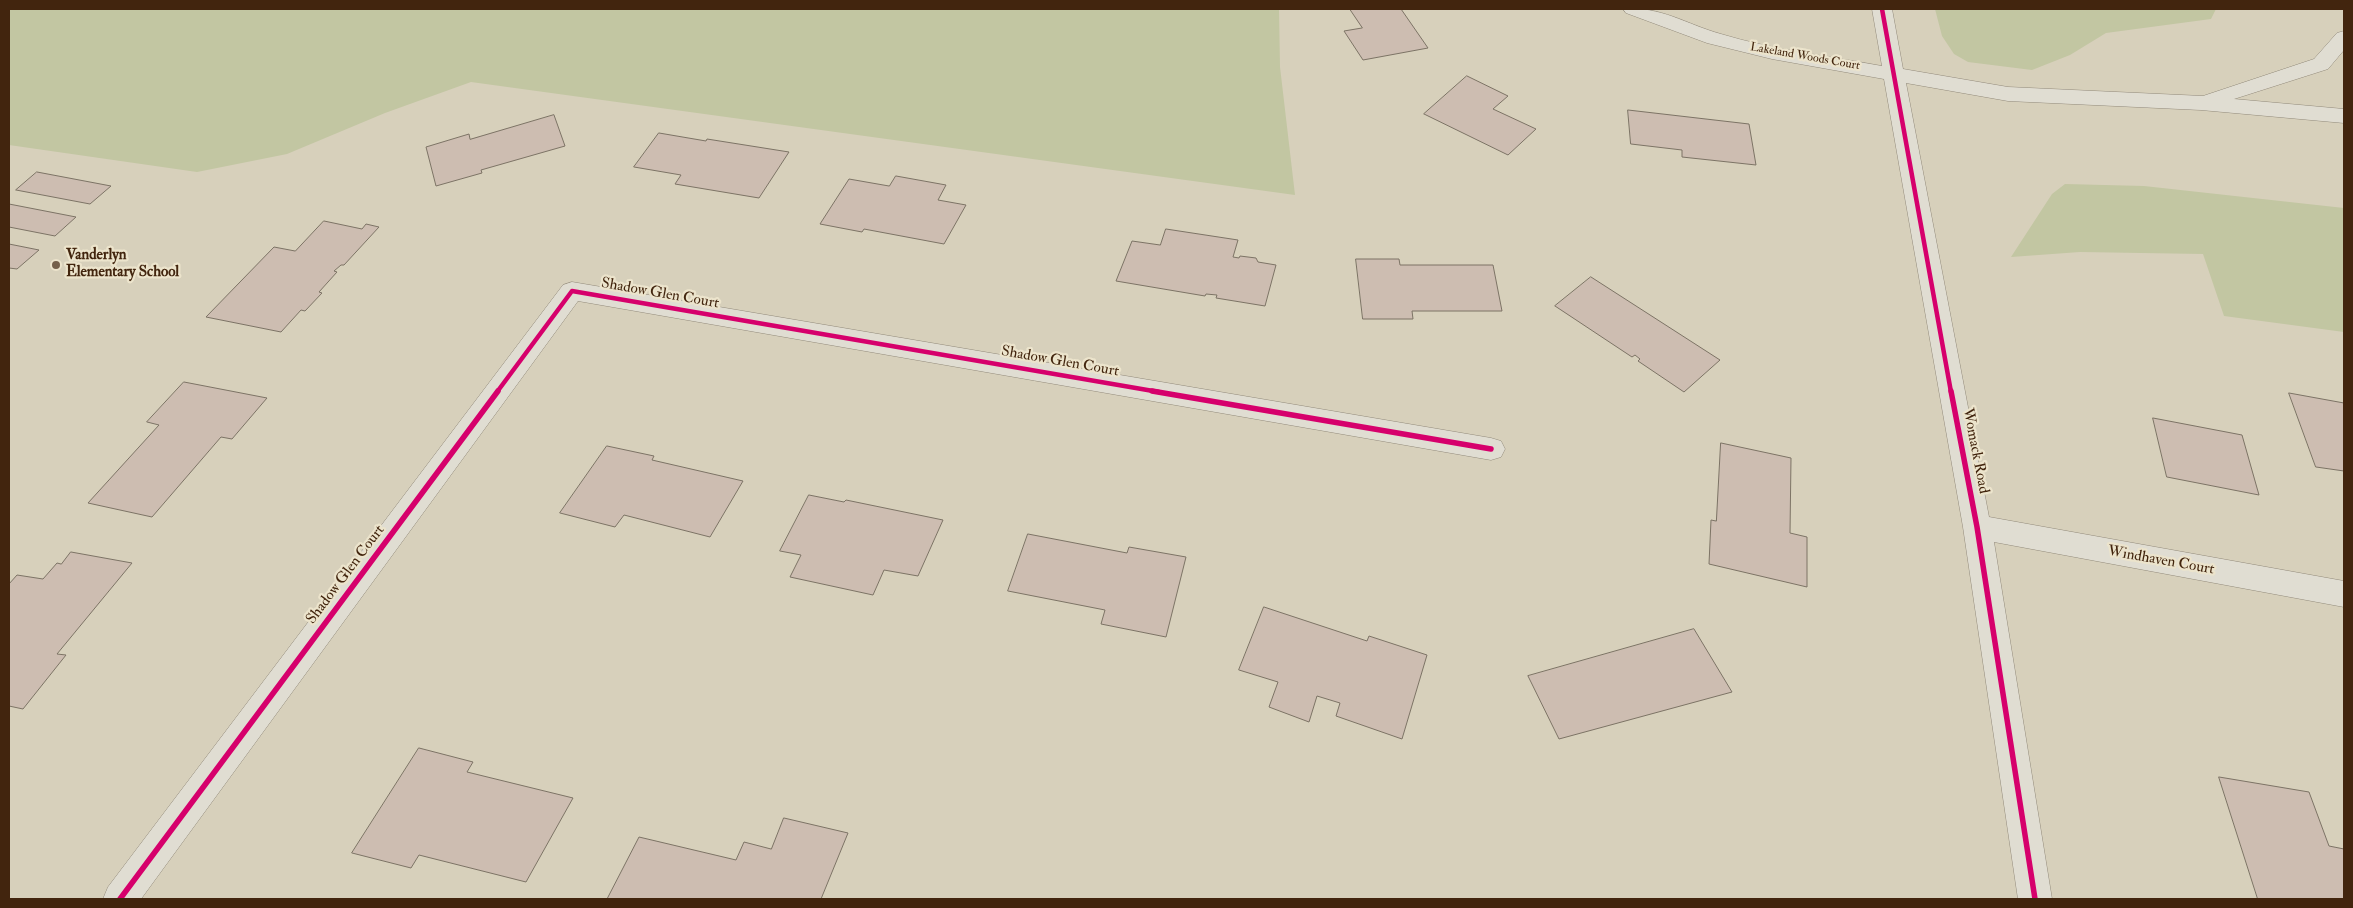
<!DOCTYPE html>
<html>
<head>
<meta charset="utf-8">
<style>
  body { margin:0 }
  #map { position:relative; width:2353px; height:908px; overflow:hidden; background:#d7d0bb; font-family:"IM FELL Double Pica",serif }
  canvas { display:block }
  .frame { position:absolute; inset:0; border:10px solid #42250e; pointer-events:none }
</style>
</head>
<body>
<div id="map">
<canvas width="2353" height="908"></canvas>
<div class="frame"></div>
</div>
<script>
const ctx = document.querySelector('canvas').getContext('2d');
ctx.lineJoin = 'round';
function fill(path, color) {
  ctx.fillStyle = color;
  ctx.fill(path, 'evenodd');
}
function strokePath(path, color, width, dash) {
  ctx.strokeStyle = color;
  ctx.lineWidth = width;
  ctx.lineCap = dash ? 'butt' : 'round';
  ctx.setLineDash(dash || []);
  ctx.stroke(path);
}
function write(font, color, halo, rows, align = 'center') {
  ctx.font = font + ' "IM FELL Double Pica",serif';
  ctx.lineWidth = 4.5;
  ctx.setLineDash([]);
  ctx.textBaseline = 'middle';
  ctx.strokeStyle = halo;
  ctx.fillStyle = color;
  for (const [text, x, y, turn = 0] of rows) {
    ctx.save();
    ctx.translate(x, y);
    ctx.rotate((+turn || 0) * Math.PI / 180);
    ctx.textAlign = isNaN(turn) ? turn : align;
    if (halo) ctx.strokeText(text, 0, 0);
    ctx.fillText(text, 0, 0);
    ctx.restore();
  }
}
fill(new Path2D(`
  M9 9H1279L1280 67 1295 195 471 82 385 113 287 154 197 172 9 145Z
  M1935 9H2216L2211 19 2106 33 2070 55 2032 70 1968 62 1954 54 1942 36Z
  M2065 184 2144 186 2344 208V332L2224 316 2203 254 2080 252 2011 257 2052 194Z`), '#c2c6a2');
const building = new Path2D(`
  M1350 9H1401L1428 48 1363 60 1344 31 1362 28Z
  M1467 76 1508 96 1493 109 1536 129 1508 155 1424 114Z
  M1628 110 1749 124 1756 165 1682 157V150L1631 144Z
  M554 115 565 146 481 170 482 173 436 186 426 147 469 134 470 139Z
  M659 133 706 141 707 139 789 152 759 198 675 184 681 175 634 167Z
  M37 172 111 186 90 204 16 190Z
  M896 176 946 185 938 200 966 205 944 244 864 229 862 232 820 224 849 179 889 186Z
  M9 204 76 217 55 236 9 227Z
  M324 221 362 229 366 224 379 227 344 265H341L334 271 337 272 319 292 322 293 305 311 301 310 281 332 206 317 274 247 295 251Z
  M1166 229 1238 240 1233 257 1239 258 1240 256 1256 258 1258 262 1276 265 1265 306 1216 298 1217 295 1206 294 1205 296 1116 281 1132 241 1160 245Z
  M9 244 39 250 17 269 9 268Z
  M1356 259H1399L1400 265H1493L1502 311H1412L1413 319H1363Z
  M1591 277 1720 360 1684 392 1638 361 1640 359 1635 355 1632 357 1555 306Z
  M184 382 267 398 232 439 221 437 152 517 88 503 159 425 147 422Z
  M2289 393 2344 403V471L2316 467Z
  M2153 418 2242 435 2259 495 2167 477Z
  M1721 443 1791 458 1790 533 1807 537V587L1709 564 1711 520 1716 521Z
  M607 446 654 456 652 460 743 481 710 537 624 515 615 527 560 513Z
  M809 495 844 502 846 500 943 520 918 576 884 570 873 595 790 577 801 555 780 551Z
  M1028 534 1127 553 1129 547 1186 557 1166 637 1101 624 1105 610 1008 591Z
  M71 552 132 563 57 654 66 655 23 709 9 706V584L17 575 43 579 57 563 61 564Z
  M1264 607 1367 641 1369 636 1427 655 1402 739 1336 716 1340 703 1317 696 1309 722 1269 707 1278 682 1239 670Z
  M1694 629 1732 692 1559 739 1528 676Z
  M419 748 473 762 467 772 573 798 526 882 419 855 411 868 352 853Z
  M2219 777 2309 792 2329 846 2344 849V899H2258Z
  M784 818 848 833 821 899H607L639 837 736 860 744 842 771 849Z`);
fill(building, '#cdbdb1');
strokePath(building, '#7c7365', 1);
const minor = new Path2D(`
  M1623 9C1662 6 1685 24 1721 34 1773 50 1828 56 1882 66L1872 9H1892L1903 69 2008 87 2203 96 2314 59 2337 33 2344 31V50L2328 69 2234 99 2344 109V123L2201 110 2008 101 1906 83 1989 517 2344 581V607L1994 542 2052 899H2018L1963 527 1884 79 1772 59 1707 43 1626 13Z
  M572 282 1491 438 1501 441 1505 449 1501 457 1491 460 578 301 141 899H103L108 887 563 285Z`);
strokePath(minor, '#928a7b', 1);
fill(minor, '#e0ddd2');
strokePath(new Path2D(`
  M1882 9 1951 392
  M497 392 572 291 1159 392`), '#d6006c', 4.5);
strokePath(new Path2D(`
  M1152 391 1491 449
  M1951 391 1977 527 2035 899
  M120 899 498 391`), '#d6006c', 5.5);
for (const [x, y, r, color] of [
  [56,265,5,"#76614b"]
]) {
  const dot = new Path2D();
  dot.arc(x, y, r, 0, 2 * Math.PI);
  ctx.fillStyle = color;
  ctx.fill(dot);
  strokePath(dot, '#ece4cc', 2);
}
write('12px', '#42250e', '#ece4cc', [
  ["Lakeland Woods Court",1805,57,10]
]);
write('bold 15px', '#42250e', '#ece4cc', [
  ["Vanderlyn",66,256],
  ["Elementary School",66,273]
], 'left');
write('15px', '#42250e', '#ece4cc', [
  ["Shadow Glen Court",660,294,10],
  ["Shadow Glen Court",1060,362,10],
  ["Womack Road",1975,451,79],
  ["Windhaven Court",2161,561,10],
  ["Shadow Glen Court",346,575,-53]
]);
</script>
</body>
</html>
